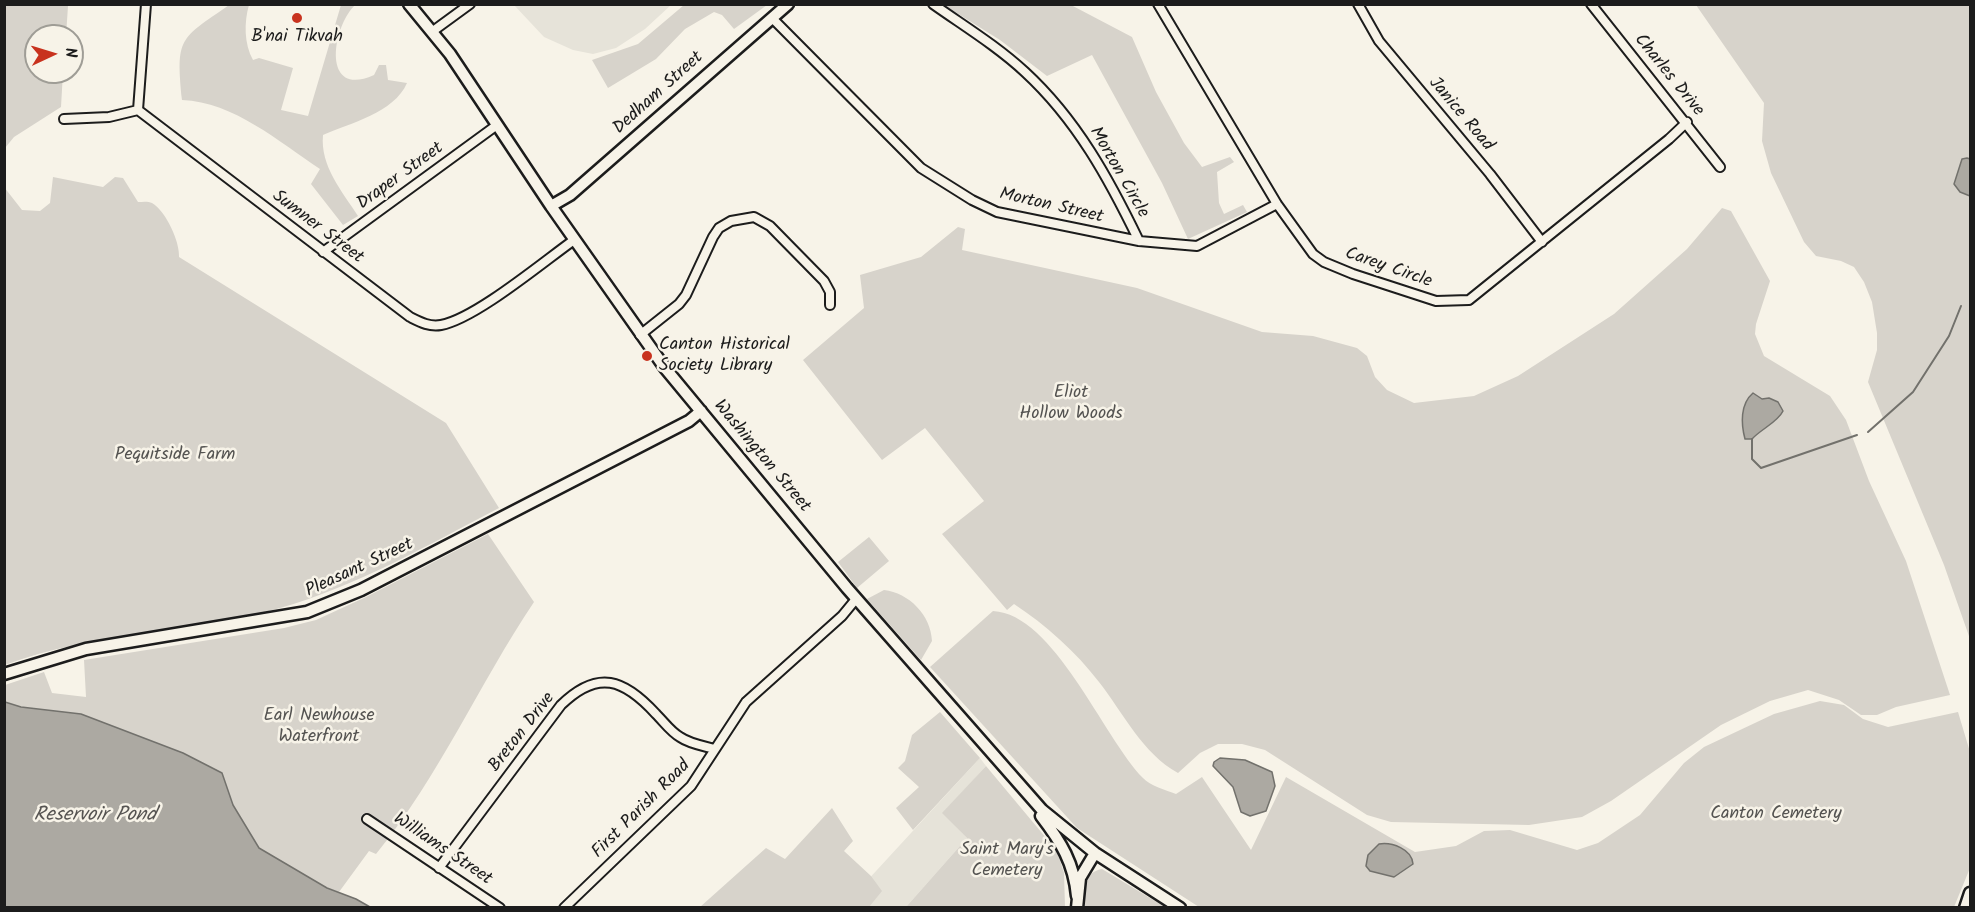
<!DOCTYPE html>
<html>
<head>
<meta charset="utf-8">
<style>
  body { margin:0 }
  #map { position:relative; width:1975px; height:912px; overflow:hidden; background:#f7f3e8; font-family:Kalam,sans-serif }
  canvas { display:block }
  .frame { position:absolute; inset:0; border:6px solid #1c1c1c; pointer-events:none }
  .north { position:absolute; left:24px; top:24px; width:60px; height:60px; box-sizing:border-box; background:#f7f3e8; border:2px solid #9f9d96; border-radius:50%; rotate:86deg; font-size:16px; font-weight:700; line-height:24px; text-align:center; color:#1c1c1c }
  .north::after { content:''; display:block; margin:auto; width:21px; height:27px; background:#c8321e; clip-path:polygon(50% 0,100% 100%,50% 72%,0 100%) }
</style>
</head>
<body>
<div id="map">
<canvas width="1975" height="912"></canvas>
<div class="frame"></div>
<div class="north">N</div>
</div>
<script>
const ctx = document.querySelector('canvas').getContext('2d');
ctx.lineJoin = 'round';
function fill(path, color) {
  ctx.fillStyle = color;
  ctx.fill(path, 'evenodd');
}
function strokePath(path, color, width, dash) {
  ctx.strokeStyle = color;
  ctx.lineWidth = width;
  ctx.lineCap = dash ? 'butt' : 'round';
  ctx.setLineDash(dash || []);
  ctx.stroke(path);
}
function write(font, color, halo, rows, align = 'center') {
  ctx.font = font + ' Kalam,sans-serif';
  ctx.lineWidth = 5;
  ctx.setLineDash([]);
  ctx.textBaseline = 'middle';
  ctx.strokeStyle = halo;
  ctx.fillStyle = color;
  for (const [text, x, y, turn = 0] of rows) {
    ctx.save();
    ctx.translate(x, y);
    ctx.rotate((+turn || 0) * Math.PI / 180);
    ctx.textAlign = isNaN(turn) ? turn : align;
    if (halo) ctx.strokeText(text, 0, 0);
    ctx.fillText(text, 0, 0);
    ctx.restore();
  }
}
fill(new Path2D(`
  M514 5H671L645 29 616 48 593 54 573 50 544 37Z
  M980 758 986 766 943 813 967 838 906 907 842 908Z`), '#e6e3d9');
fill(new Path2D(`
  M5 4 68 6 66 36H36V72H63L61 107 14 137 5 148Z
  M229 5H249C244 22 244 44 253 60L259 58 293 68 281 110 308 116 341 5H355C332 27 321 99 374 75L379 65H386L388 80 407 83C394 113 350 123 323 135 320 166 342 191 358 216L343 225 311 184 320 169C279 142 234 102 182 100 176 37 179 40 229 5Z
  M684 5H767L734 29 722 15 714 12 685 29 656 59 608 88 592 60 638 44Z
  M944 5H1071L1132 37 1156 92 1184 143 1202 167 1230 157 1234 162 1217 172 1219 203 1224 214 1243 205 1247 212 1188 239 1162 183 1092 55 1047 76 1000 40Z
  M1696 5H1970V639L1944 565 1868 382 1877 350V333L1872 302 1864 282 1854 267 1841 261 1816 256 1804 242 1771 173 1762 141 1764 103Z
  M53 177 103 187 115 177 123 178 138 202C142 202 148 201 152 203 166 211 180 242 179 257L446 423 499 508C428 545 357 586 280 608 189 634 96 631 5 665L4 187 22 210 40 211 50 203Z
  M1722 208 1731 211 1770 281 1756 324 1755 334 1764 356 1830 396 1846 420 1869 481 1906 561 1950 695 1896 707 1877 715H1861L1839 700 1808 690 1770 701 1721 725 1611 801 1582 817 1529 825 1391 822 1367 815 1265 750 1242 744H1218L1200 753 1178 773C1142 753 1124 714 1099 682 1076 652 1046 625 1014 604L1007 610 942 534 984 501 925 428 882 460 803 360 864 308 860 275 921 257 958 227 965 229 962 250 1137 288 1262 332 1313 336 1357 348 1367 356 1375 377 1387 390 1414 403 1474 396 1518 376 1614 314 1687 249ZM1753 393 1762 399 1776 420 1763 428 1752 439H1746C1741 421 1744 409 1753 393Z
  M488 534 534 602C479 684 439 777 376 854L369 851 339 892 327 888 259 848 233 805 222 773 183 753 81 714 21 707 5 702V685L44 672 52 693 86 697 84 660 284 628 316 620 366 597Z
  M869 537 889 561 857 588 838 562Z
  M884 590C909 593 931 615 932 641L921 660 867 599Z
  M993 611C1054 614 1103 737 1143 778 1150 786 1166 790 1176 794L1202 777 1251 850 1286 777 1415 852 1456 846 1484 831 1510 830 1577 850 1598 843 1640 815 1684 763 1704 747 1774 714 1820 701 1844 705 1863 719 1888 727 1958 712 1970 752V868L1954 907H1199L1077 828 930 667Z
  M940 712 980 758 913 830 896 808 919 787 898 768 905 761 912 735Z
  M986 766 1057 851 1064 873 1065 907H906L967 838 942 813Z
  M832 808 853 841 844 851 871 876 882 891 869 907H700L766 848 785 859Z
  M1102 869 1165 907H1084C1085 892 1083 872 1102 869Z`), '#d7d3cb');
const water = new Path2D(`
  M1967 158 1970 159V196L1960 192 1954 184 1962 159Z
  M1753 393 1762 399 1769 398 1778 402 1783 411C1778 422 1761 429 1752 439H1745C1741 424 1740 404 1753 393Z
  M5 702 21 707 81 714 183 753 222 773 233 805 259 848 327 888 356 899 370 907H5Z
  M1220 758 1245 760 1272 772 1275 786 1266 811 1250 816 1241 812 1233 787 1213 766 1214 762Z
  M1379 844C1392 842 1412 849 1413 864L1394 877 1370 871 1366 866 1368 855Z`);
fill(water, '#aca9a2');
strokePath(water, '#72716c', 1.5);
strokePath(new Path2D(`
  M1868 432 1913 392 1949 336 1961 306
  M1752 439V459L1761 468 1857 435`), '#72716c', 2);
const street = new Path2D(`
  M146 4 138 110 410 317C420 322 429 327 441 325 475 319 543 262 574 240
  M933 4C964 26 997 46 1025 72 1077 120 1109 179 1139 241
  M1158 4 1277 204 1313 254 1324 262 1353 274 1436 301 1469 300 1669 139 1687 122
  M1358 4 1379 41 1490 174 1542 242
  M1591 4 1720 167
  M773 19 921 168 972 200 997 212 1139 241 1197 246 1277 204
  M433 31 470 4
  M64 119 109 117 138 110
  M323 252 497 125
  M640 335 679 304 686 295 713 237 719 228 731 221 754 217 770 226 824 281 830 292V305
  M367 819 500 908
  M439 868 561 705C598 669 624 679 656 714 664 722 671 732 680 737 690 744 704 746 715 749
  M564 908 691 786 746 702 842 616 856 599`);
const secondary = new Path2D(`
  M409 4 450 54 551 206 665 368 847 588 1042 810 1095 853 1180 908
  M551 206 570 195 788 4
  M4 674 86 649 307 612 361 590 689 421 701 411
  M1041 816C1061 842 1074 863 1077 896
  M1077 908 1080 878 1095 853
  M1965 908 1970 893`);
strokePath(street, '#1c1c1c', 12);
strokePath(secondary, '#1c1c1c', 15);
strokePath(street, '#f7f3e8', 8);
strokePath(secondary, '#f7f3e8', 10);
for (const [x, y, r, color] of [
  [297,18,6,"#c8321e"],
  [647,356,6,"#c8321e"]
]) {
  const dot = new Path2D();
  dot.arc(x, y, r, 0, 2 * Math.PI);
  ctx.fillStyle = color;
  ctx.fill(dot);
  strokePath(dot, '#f7f3e8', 2);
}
write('18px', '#1c1c1c', '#f7f3e8', [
  ["B'nai Tikvah",297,38],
  ["Canton Historical",659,346,"left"],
  ["Society Library",659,367,"left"]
]);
write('18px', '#1c1c1c', '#f7f3e8', [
  ["Charles Drive",1668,76,51],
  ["Dedham Street",659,94,-42],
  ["Janice Road",1460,115,50],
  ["Morton Circle",1118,173,60],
  ["Draper Street",401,177,-36],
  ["Morton Street",1051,207,13],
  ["Sumner Street",317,228,37],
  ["Carey Circle",1388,269,19],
  ["Washington Street",761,457,50],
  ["Pleasant Street",360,569,-25],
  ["Breton Drive",523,733,-52],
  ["First Parish Road",642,810,-45],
  ["Williams Street",442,850,34]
]);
write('18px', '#545351', '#f7f3e8', [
  ["Eliot",1071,394],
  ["Hollow Woods",1071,415],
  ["Pequitside Farm",175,456],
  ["Earl Newhouse",319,717],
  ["Waterfront",319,738],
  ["Canton Cemetery",1776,815],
  ["Saint Mary's",1007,851],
  ["Cemetery",1007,872]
]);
write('italic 20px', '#565452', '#f7f3e8', [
  ["Reservoir Pond",95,817]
]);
</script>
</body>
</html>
